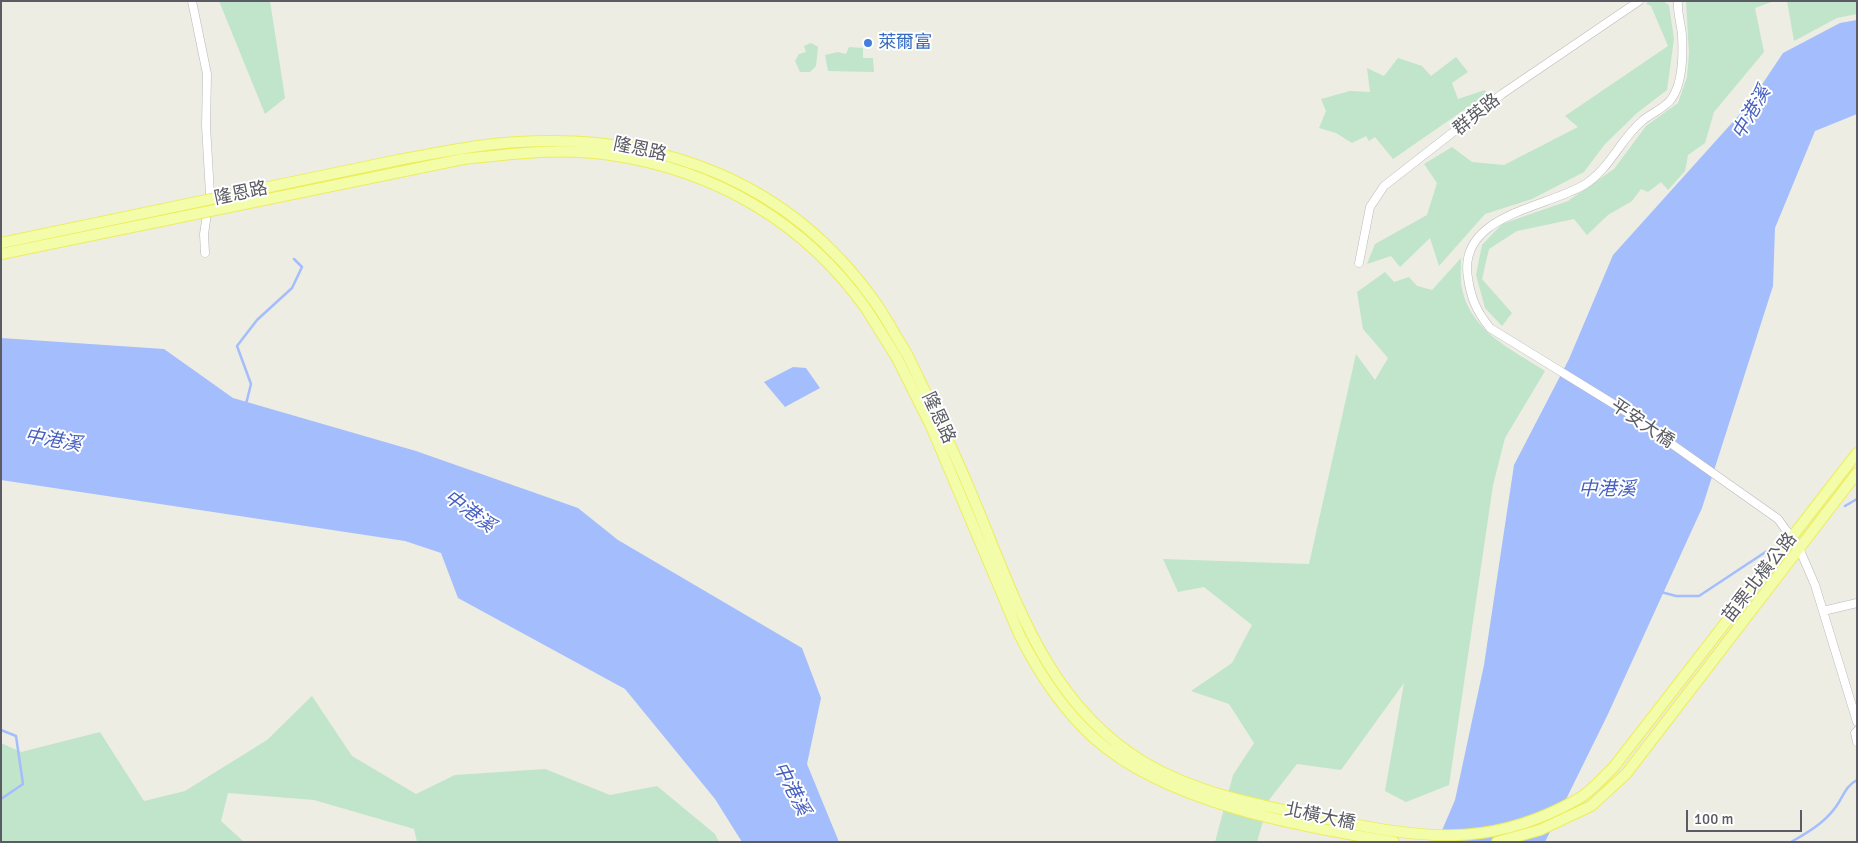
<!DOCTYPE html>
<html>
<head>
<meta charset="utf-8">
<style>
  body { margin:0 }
  #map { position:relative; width:1858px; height:843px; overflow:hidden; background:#edede3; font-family:Signika,sans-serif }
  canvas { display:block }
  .frame { position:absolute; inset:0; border:2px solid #5b5c63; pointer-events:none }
  .scale { position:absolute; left:1686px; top:810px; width:116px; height:22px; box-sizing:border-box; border:2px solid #5b5c63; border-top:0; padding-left:6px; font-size:15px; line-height:18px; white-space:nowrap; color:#5b5c63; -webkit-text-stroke:4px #fff; paint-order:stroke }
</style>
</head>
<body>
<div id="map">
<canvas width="1858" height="843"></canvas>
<div class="frame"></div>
<div class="scale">100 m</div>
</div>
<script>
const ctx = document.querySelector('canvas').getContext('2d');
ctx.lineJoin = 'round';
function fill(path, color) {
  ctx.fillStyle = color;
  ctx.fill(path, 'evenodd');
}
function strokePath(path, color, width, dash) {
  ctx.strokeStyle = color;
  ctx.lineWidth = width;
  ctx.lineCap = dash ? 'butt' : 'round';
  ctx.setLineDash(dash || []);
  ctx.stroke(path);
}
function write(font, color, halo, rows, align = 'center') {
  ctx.font = font + ' Signika,"Noto Sans TC",sans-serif';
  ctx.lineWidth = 4;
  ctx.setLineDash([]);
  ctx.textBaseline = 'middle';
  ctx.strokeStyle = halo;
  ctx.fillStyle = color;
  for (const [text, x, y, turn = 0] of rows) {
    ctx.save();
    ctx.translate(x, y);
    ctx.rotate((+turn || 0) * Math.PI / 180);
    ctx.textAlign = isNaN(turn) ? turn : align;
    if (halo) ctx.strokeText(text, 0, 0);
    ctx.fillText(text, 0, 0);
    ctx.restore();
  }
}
fill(new Path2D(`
  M219 1H270L285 98 265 114Z
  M1649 1H1663L1669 5 1674 39 1667 90 1637 113 1605 144 1584 172 1532 199 1485 214 1439 266 1430 238 1400 267 1391 256 1367 264 1375 244 1427 215 1437 183 1424 164 1452 147 1472 162 1504 165 1578 127 1565 116 1668 46 1651 6 1646 4Z
  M1686 1H1774L1755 8 1764 52 1714 112 1705 143 1688 155 1685 171 1668 190 1661 182 1648 192 1641 189 1632 201 1608 215 1587 235 1574 219 1517 231 1489 249 1482 279 1512 313 1502 326 1485 308 1476 275 1482 245 1502 224 1568 201 1614 169 1646 126 1678 103 1687 77 1689 53Z
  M1787 1H1857V14L1837 18 1794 41Z
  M811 43 818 47 816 66 810 72H800L795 61 799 54 806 52 804 46Z
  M849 47 863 48V58H873L874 72 828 71 825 55 838 52 846 54Z
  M1456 57 1468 72 1452 83 1458 99 1485 90 1487 94 1393 159 1375 137 1369 141 1366 136 1352 143 1336 133 1319 128 1326 111 1321 99 1350 91 1370 92 1367 68 1384 76 1398 58 1422 66 1431 76Z
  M1461 258C1461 268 1460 280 1462 289 1471 332 1513 350 1545 371L1505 438 1493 485 1449 785 1406 802 1385 791 1404 683 1341 770 1297 764 1269 800 1257 842H1215L1233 775 1254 743 1229 704 1191 691 1232 663 1252 625 1204 587 1178 592 1163 559 1309 564 1356 354 1375 380 1388 358 1363 329 1357 292 1385 272 1394 282 1409 277 1417 286 1432 290Z
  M312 696 352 756 416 794 455 775 545 769 610 795 657 786 715 834 719 842H417L414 829 314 800 228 793 221 821 244 842H1V743L21 752 100 732 144 801 185 791 267 740Z`), '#c0e5ca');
fill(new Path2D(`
  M1857 20V114L1815 131 1775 228 1773 286 1702 508 1608 714 1545 842H1437L1455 800 1484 665 1514 465 1569 359 1613 255 1749 104 1783 53 1840 23Z
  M1 338 164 349 233 398 416 451 578 508 618 540 802 648 821 698 807 764 839 842H742L715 799 625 689 458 598 441 553 405 541 1 480Z
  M793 367 806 368 820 388 785 407 764 382Z`), '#a4bdfd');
strokePath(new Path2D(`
  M246 404 251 384 237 346 257 320 292 288 302 267 294 259
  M1845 506 1857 499
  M1661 592 1676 596H1699L1770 549
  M1 730 16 736 23 784 1 799
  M1791 842C1807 833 1824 823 1835 808 1843 798 1845 786 1857 780`), '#a4bdfd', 2.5);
const minor = new Path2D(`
  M192 1 207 74 206 126 210 194 204 234 205 253
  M1678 1C1677 13 1681 23 1682 35 1683 53 1683 82 1672 98 1666 108 1651 113 1642 121 1619 141 1610 169 1584 185 1545 208 1457 215 1468 278 1471 299 1477 312 1490 328L1625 411 1778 519 1799 548 1815 585 1857 722
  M1359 263 1370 207 1384 186 1502 94 1639 1
  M1823 611 1857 603
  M1857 731 1855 733 1857 742`);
const major = new Path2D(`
  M907 354C928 398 950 442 969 488 1012 588 1042 700 1142 761 1205 799 1282 809 1353 824 1436 841 1500 843 1576 800 1590 793 1602 778 1613 768L1857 453
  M897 358 931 426 1019 634C1038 672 1062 709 1094 738 1166 803 1299 826 1394 842
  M1497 842 1540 830 1591 806 1626 774 1857 473`);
strokePath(minor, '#b8b9bf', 9);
strokePath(major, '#eded5c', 12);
strokePath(minor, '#fff', 8);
strokePath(major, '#f3fda9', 10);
const majorBridge = new Path2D(`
  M1 243 398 160C438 153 478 144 518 142 662 133 790 182 875 302 887 319 896 337 907 354
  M1 254 463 159C512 154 562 147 611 155 715 170 806 223 867 310 877 326 887 342 897 358`);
strokePath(majorBridge, '#eded5c', 12, []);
strokePath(majorBridge, '#f3fda9', 10);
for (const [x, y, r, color] of [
  [868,43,5,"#3f7fe0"]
]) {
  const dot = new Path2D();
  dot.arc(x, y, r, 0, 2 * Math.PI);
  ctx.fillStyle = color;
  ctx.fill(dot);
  strokePath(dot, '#fff', 2);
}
write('18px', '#366cbe', '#fff', [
  ["萊爾富",878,43]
], 'left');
write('18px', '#5b5c63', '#fff', [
  ["群英路",1477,115,-39],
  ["隆恩路",640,150,12],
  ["隆恩路",241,194,-12],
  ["隆恩路",938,418,65],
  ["平安大橋",1642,424,34],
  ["苗栗北橫公路",1760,578,-52],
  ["北橫大橋",1320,817,12]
]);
write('italic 19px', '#4760c0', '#fff', [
  ["中港溪",1752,113,-60],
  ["中港溪",53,441,10],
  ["中港溪",1607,490],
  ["中港溪",469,512,36],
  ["中港溪",791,789,63]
]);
</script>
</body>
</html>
